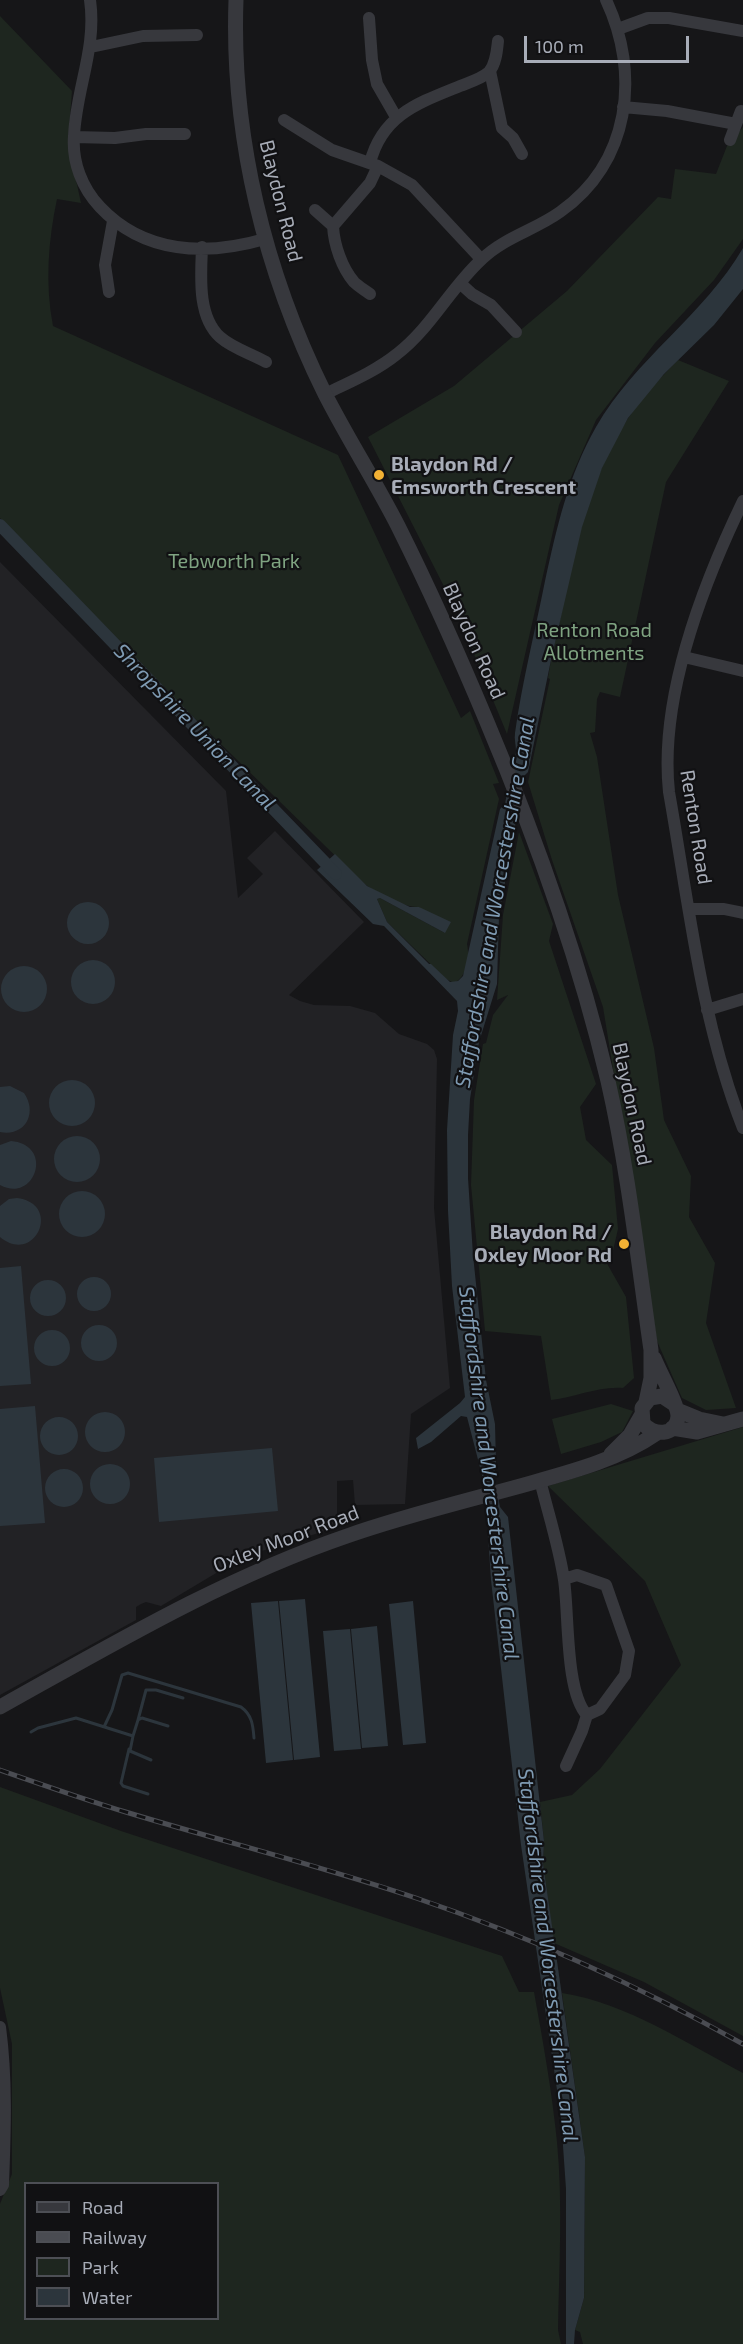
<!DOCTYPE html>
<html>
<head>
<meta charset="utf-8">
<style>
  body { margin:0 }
  #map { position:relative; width:743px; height:2344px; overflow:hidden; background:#161618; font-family:"Exo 2",sans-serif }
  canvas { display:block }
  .legend { position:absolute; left:24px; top:2182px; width:195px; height:138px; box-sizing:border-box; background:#111113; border:2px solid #4d4f55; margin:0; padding:8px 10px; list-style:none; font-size:18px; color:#a8adb8 }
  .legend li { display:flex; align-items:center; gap:12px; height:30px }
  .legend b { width:30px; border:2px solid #4d4f55 }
  .scale { position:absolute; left:524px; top:36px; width:165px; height:27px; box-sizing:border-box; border:3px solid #a8adb8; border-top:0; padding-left:8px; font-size:18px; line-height:21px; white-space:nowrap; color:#a8adb8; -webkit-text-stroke:4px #111113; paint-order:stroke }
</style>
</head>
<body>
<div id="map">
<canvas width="743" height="2344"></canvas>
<ul class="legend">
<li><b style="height:8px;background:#37383d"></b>Road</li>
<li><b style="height:8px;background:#4a4c52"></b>Railway</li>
<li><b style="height:16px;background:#1e261f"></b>Park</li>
<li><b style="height:16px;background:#2c353c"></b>Water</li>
</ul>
<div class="scale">100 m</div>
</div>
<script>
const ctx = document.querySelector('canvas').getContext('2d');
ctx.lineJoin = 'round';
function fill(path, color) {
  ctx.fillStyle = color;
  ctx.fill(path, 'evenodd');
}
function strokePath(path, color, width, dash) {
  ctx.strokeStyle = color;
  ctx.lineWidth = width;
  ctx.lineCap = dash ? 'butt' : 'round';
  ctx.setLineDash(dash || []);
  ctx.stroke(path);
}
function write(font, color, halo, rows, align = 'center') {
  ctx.font = font + ' "Exo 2",sans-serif';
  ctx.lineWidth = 4.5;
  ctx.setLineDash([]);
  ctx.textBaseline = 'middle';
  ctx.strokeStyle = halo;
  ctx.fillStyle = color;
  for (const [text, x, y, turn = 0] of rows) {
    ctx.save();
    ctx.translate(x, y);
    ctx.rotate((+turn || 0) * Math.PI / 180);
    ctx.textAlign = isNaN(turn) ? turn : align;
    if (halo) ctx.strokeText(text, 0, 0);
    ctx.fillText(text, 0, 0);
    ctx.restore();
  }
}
fill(new Path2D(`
  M0 562 226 791 238 898 263 874 247 858 275 831 364 922 289 995 300 1001 314 1005 350 1006 375 1013 399 1034 427 1044 434 1050 437 1059 434 1208 450 1388 411 1414 405 1504 355 1505 353 1480 337 1481V1527L243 1557 161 1606 146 1602 141 1604 136 1607V1620L0 1695Z`), '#222225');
fill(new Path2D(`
  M0 16 72 91 68 143 81 203 57 199C48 242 45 284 53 326L338 455 461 718 470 711 499 783 493 784 499 799 467 944C470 957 467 977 454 983L446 979 387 922 377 899 380 898 445 933 419 907C403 908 372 891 360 880L140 665 0 518Z
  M743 127V239L714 280 655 343 596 420 559 505 507 734 455 608 368 437 454 386 567 291 658 197 671 199 675 169 716 174 727 146Z
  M678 360 729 381 666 482 620 697 600 692 597 699 595 732 590 733 597 757 618 895 654 1048 664 1120 691 1176 689 1217 715 1263 706 1323 736 1408 706 1410 682 1398 657 1341 603 1007 552 860 528 782 550 679 548 678 551 660C570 580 581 490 627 420 641 398 660 378 678 360Z
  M519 832 553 924 549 941 596 1084 580 1107 586 1140 612 1165 618 1229 612 1255 601 1253 626 1297 634 1378 623 1388C599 1386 576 1397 551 1400L541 1336 485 1331 471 1185 474 1100 483 1044 486 1043 493 1015 508 995 497 1000 503 915Z
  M611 1404 633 1411 622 1432 601 1442 561 1454 552 1419Z
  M743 1427V2036L644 1982 554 1943 543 1863 544 1841 540 1802 572 1795 600 1769 681 1665 645 1581 548 1486Z
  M0 1787 121 1831 502 1956 519 1992H534C543 2042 552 2091 557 2142 563 2204 559 2268 558 2330L561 2344H0V2204L12 2174V2044L0 1988ZM26 2184H218V2318H26Z
  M562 1993C626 2003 686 2043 743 2073V2344H583L580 2332 575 2330 584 2298 585 2157Z`), '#1e261f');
fill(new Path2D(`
  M743 248V289L714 325 664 374 628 418 602 468 582 527 551 660 528 772 524 776 499 916 497 984 479 1042 470 1099 468 1135V1178L473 1255 486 1380 495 1424 496 1463 494 1476 500 1507 508 1517 544 1841 543 1863 585 2157 584 2298 575 2330 574 2344H566V2189L561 2117 521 1845 491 1580 488 1535 491 1510 467 1417 461 1416 431 1442 418 1449 416 1438 460 1403 465 1397 452 1286 448 1211 447 1130 453 1035 458 1011 457 1001 384 926 373 924 317 870 335 854 367 886 410 907H419L451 922 445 933 380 898 377 899 387 922 429 964H431L450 982 458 981 463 976 500 809 505 804C508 787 514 769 516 751 516 745 514 739 515 733 522 682 535 632 545 581 557 527 568 476 596 427 635 359 704 315 743 248Z
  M67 923a21 21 0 1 1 42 0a21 21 0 1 1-42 0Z
  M71 982a22 22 0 1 1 44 0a22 22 0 1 1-44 0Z
  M1 989a23 23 0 1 1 46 0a23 23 0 1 1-46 0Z
  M49 1103a23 23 0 1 1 46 0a23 23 0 1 1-46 0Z
  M10 1086 24 1093C38 1113 25 1137 0 1132V1087Z
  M54 1159a23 23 0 1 1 46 0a23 23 0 1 1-46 0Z
  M11 1141C55 1145 35 1204 0 1185V1145Z
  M59 1214a23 23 0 1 1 46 0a23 23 0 1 1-46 0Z
  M17 1198C63 1204 35 1266 0 1237V1206L9 1199Z
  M21 1266 31 1384 0 1386V1268Z
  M77 1294a17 17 0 1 1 34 0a17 17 0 1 1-34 0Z
  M30 1298a18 18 0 1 1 36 0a18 18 0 1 1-36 0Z
  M81 1343a18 18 0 1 1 36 0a18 18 0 1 1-36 0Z
  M34 1348a18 18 0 1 1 36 0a18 18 0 1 1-36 0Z
  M35 1406 45 1523 0 1526V1409Z
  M85 1432a20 20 0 1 1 40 0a20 20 0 1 1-40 0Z
  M40 1436a19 19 0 1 1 38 0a19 19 0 1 1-38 0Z
  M272 1448 278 1511 159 1522 154 1458Z
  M90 1484a20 20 0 1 1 40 0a20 20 0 1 1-40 0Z
  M45 1488a19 19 0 1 1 38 0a19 19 0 1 1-38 0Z
  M305 1599 320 1757 294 1760 279 1601Z
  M278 1601 293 1760 266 1763 251 1603Z
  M413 1601 426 1743 403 1745 389 1604Z
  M377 1626 388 1746 362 1748 351 1629Z
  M350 1629 361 1749 334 1751 323 1631Z`), '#2c353c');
strokePath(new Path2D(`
  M138 1720 146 1690H156L183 1698
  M104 1727 112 1710 122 1675 128 1673 241 1707C252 1715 253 1725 254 1738
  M31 1732 38 1728 76 1718 133 1736 138 1720 142 1718 168 1726
  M133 1736 130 1751 151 1760
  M129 1749 121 1783 123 1786 148 1794`), '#2c353c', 3);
strokePath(new Path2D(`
  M0 525 336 874`), '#2c353c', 12);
strokePath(new Path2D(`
  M90 0C97 48 76 89 74 136 72 162 82 188 100 207 144 254 206 256 265 239
  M369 18 372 60 377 84 396 117
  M618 29 648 18H669L743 31
  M91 47 143 36 197 35
  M490 71 502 128 513 138 522 154
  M623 107 667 111 736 124
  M284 120 332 150 378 166 412 185 481 259
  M74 137 115 138 146 134H185
  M730 140 741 111
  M370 163C382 115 418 103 460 86 470 82 481 79 489 72 496 64 497 51 498 41
  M315 210 333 226C334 245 342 268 354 282 359 287 365 290 370 294
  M333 226 370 183 378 166
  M202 247C201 275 197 316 220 337 232 348 252 354 266 362
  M461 284 472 294 491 305 516 332
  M109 292 105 265 113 221
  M325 394C350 382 376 371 397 354 431 328 451 287 482 259 505 237 535 230 560 212 630 163 641 74 606 0
  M743 501C703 584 659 698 669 792 689 905 701 1021 743 1128
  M684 657 743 671
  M689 909H724L743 913
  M707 1010 743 999
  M540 1480C548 1513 559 1546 564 1580 569 1612 565 1692 587 1715L600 1709 625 1675 629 1651 606 1585 577 1575 564 1579
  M566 1766 582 1731 587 1715
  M0 2027C7 2080 5 2132 3 2185L0 2190`), '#37383d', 12);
strokePath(new Path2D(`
  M236 0C231 136 265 273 325 394 348 439 375 481 398 526 430 590 459 655 487 722 536 838 579 958 608 1081 628 1169 638 1260 651 1350V1378L646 1402
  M654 1358C659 1371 678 1405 678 1416 677 1437 652 1436 643 1423L642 1408 650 1398 662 1396 674 1404
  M677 1410 699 1419 723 1424
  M672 1428 697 1432 743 1419
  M611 1454 630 1435 641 1416
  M0 1707C113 1644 224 1578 347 1536 401 1517 458 1503 513 1488 562 1474 615 1462 657 1433`), '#37383d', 15);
const rail = new Path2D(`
  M0 1770C43 1785 86 1800 129 1813 225 1842 321 1866 416 1898 528 1936 639 1986 743 2044`);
strokePath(rail, '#4a4c52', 5);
strokePath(rail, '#111113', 3, [9]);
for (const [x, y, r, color] of [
  [379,475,6,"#f2b134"],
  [624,1244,6,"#f2b134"]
]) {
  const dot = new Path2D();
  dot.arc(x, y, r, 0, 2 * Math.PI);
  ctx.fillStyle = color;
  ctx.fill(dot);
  strokePath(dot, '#111113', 2);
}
write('20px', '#a8adb8', '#111113', [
  ["Blaydon Road",281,201,76],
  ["Blaydon Road",474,641,66],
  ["Renton Road",696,827,81],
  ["Blaydon Road",632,1104,78],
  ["Oxley Moor Road",286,1539,-21]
]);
write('bold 20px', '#a8adb8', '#111113', [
  ["Blaydon Rd /",391,464],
  ["Emsworth Crescent",391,487],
  ["Blaydon Rd /",612,1232,"right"],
  ["Oxley Moor Rd",612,1255,"right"]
], 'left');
write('20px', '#7fa381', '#111113', [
  ["Tebworth Park",234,561],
  ["Renton Road",594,630],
  ["Allotments",594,653]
]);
write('italic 21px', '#7f9bb3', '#111113', [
  ["Shropshire Union Canal",195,727,46],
  ["Staffordshire and Worcestershire Canal",495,902,-80],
  ["Staffordshire and Worcestershire Canal",489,1473,83],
  ["Staffordshire and Worcestershire Canal",548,1955,83]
]);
</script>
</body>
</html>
